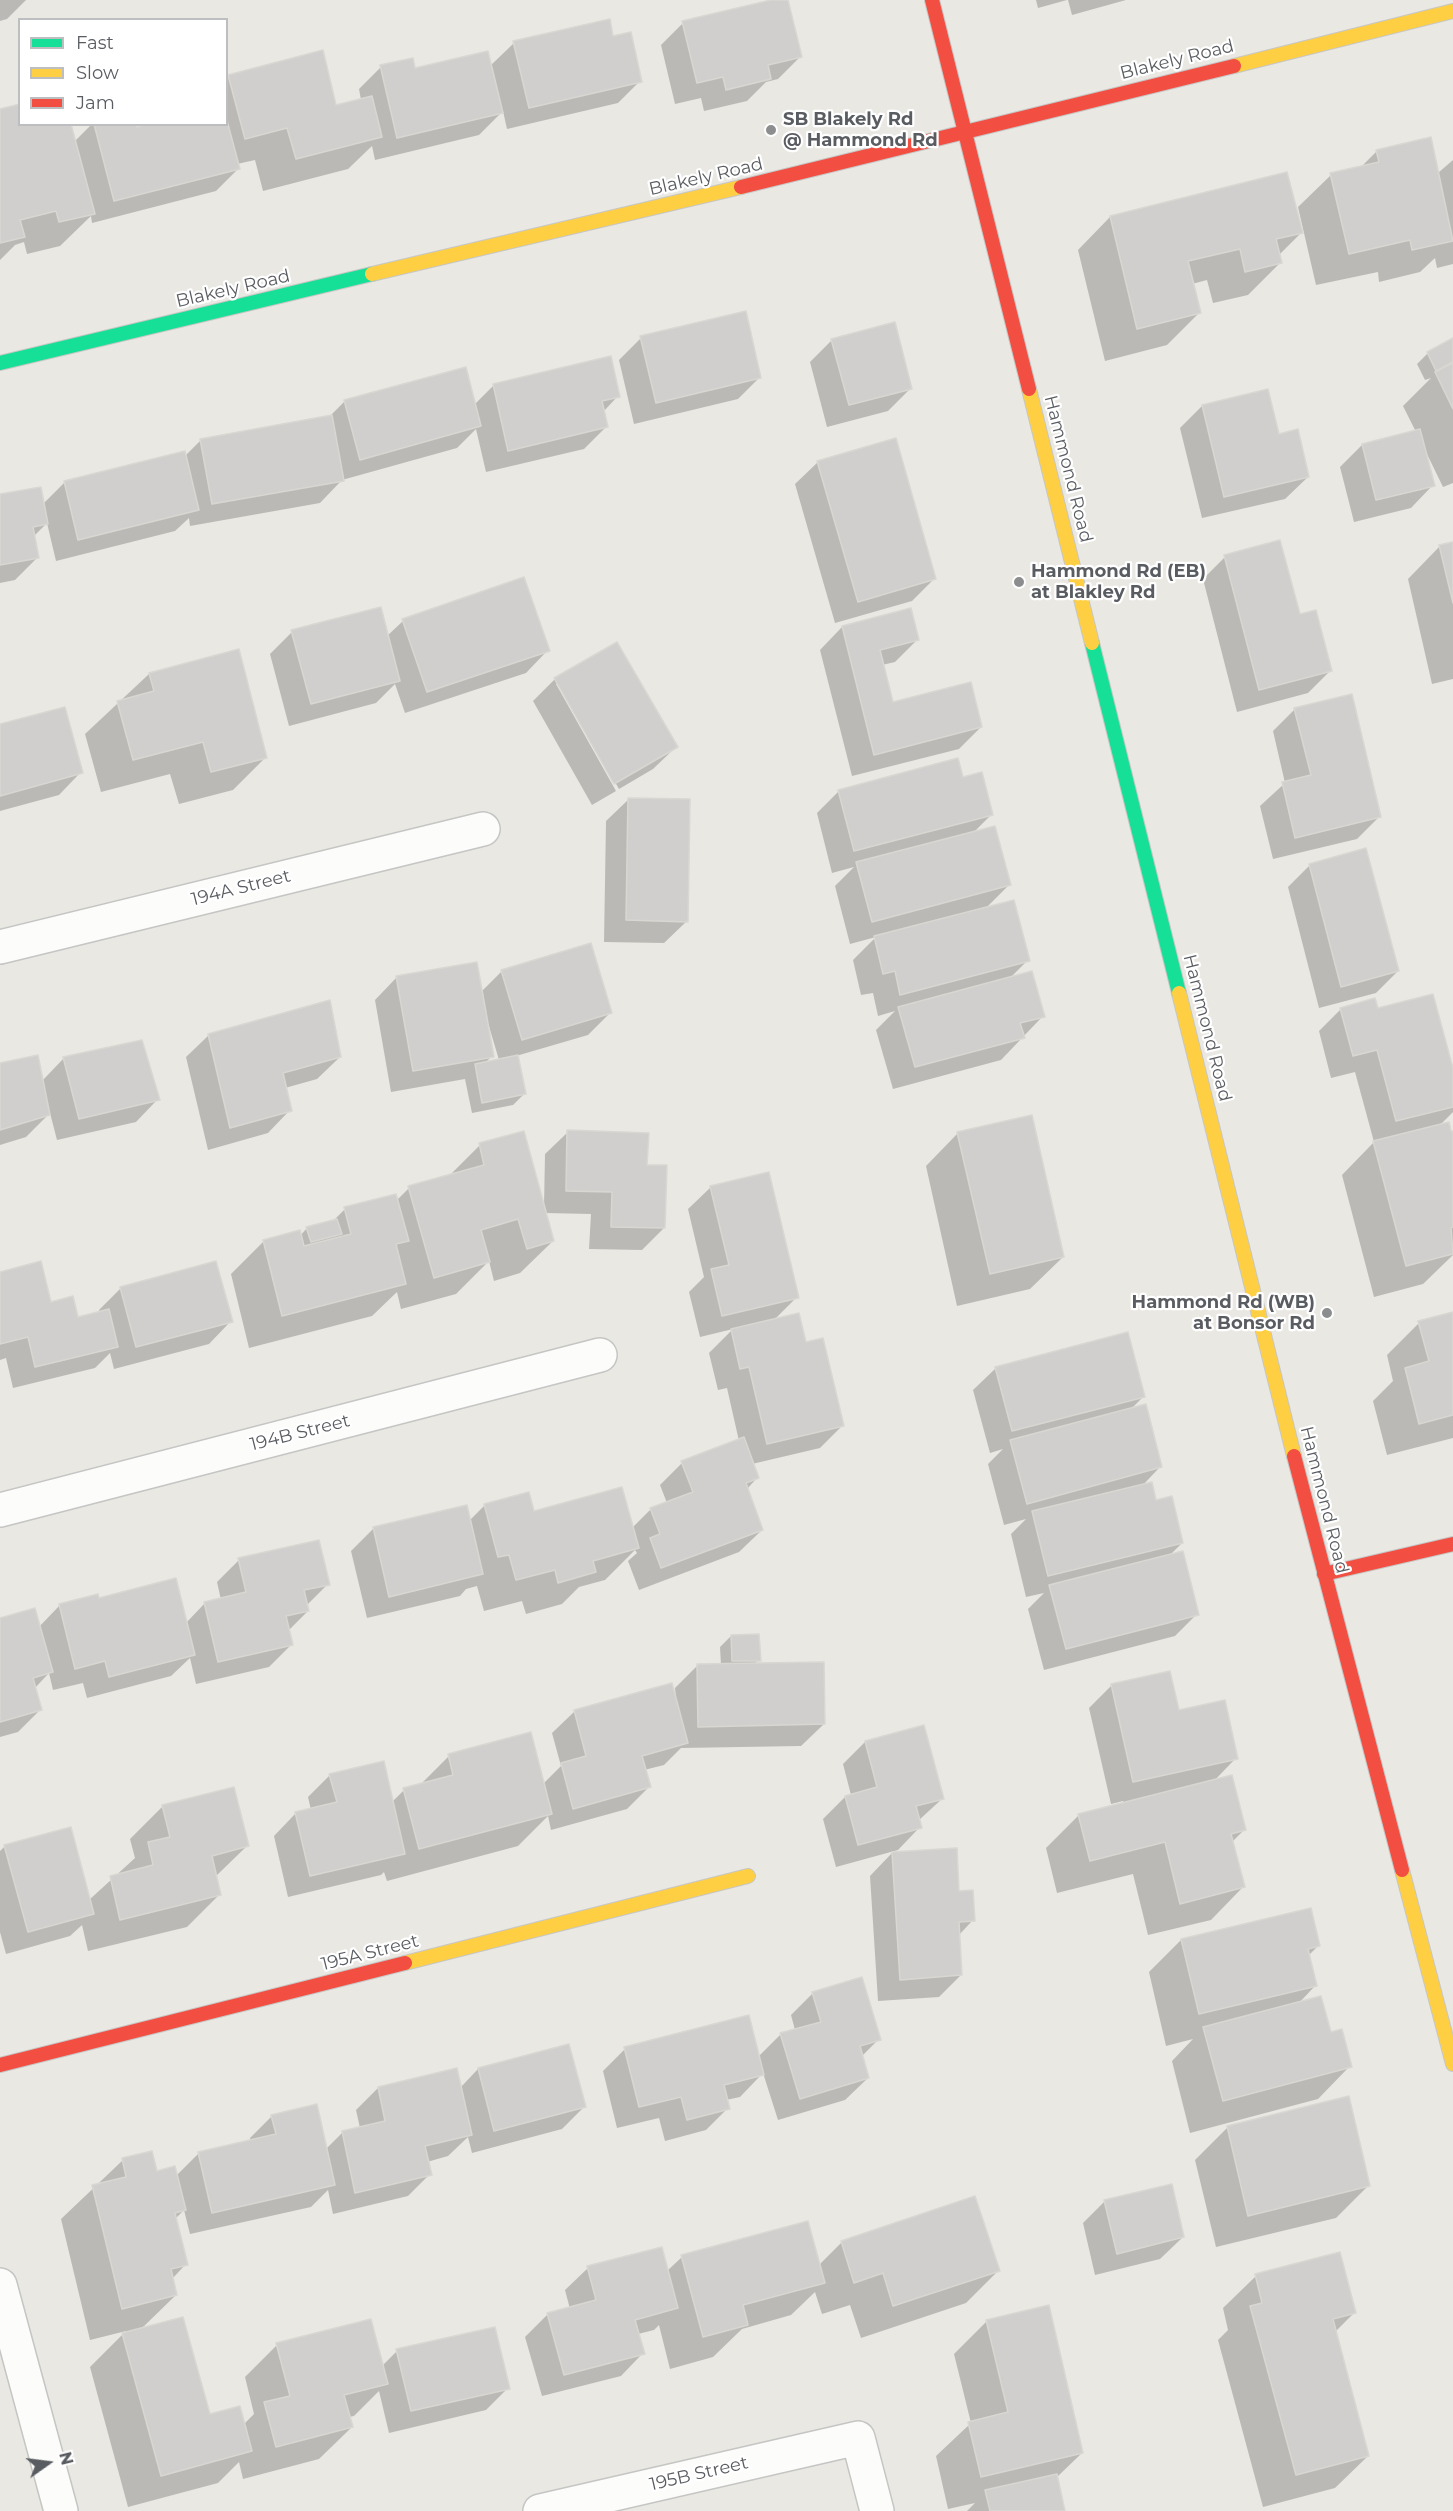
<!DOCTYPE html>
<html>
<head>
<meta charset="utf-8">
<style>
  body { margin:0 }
  #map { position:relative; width:1453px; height:2511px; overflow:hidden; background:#e9e8e3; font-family:Montserrat,sans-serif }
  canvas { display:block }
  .legend { position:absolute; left:18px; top:18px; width:210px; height:108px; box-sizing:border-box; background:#fff; border:2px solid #bdbec0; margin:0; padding:8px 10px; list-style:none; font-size:18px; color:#595c61 }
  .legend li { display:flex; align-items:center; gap:12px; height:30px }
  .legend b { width:30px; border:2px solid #bdbec0 }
  .north { position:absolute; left:18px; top:2433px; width:60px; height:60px; -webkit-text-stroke:4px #fff; paint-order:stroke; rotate:76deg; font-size:16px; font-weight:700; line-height:24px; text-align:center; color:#595c61 }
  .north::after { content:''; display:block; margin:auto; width:21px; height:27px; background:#595c61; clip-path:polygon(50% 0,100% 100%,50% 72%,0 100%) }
</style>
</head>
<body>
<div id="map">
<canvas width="1453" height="2511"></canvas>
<ul class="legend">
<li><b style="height:8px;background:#16e098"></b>Fast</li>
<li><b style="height:8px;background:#ffcf43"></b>Slow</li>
<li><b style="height:8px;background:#f24e42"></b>Jam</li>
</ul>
<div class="north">N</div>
</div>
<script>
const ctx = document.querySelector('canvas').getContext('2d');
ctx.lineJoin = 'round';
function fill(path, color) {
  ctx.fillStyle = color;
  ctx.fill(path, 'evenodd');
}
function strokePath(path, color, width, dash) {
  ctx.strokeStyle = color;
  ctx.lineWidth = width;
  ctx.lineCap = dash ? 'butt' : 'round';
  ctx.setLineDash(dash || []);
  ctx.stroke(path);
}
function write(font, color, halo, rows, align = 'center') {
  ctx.font = font + ' Montserrat,sans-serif';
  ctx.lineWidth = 4.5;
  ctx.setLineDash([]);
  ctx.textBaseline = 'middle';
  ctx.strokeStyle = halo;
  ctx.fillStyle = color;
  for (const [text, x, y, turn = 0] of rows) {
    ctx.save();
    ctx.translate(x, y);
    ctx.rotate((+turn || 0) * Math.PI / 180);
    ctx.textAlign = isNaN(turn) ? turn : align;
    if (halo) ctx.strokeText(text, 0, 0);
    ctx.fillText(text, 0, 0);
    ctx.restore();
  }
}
fill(new Path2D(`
  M0 0H26L7 19 0 21Z
  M777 0H787L800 57 778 79 766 82 747 101 704 111 701 98 675 104 661 45 683 23Z
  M1036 0H1067L1038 8Z
  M1068 0H1126L1072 15Z
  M612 38 640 81 618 103 507 129 503 111 479 135 375 160 372 146 348 169 263 191 255 160 237 164 238 169 216 191 92 223 91 216 60 246 27 254 24 242 15 245 0 260V111L20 124 74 142 92 124H135L136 129 226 124V79L229 76 335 107 361 100 359 89 381 67 413 70 490 66 514 43Z
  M1377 151 1438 173 1453 160V264L1437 268 1435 258 1420 272 1379 282 1378 272 1316 285 1298 207 1331 175 1360 168Z
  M1110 217 1301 233 1278 256 1280 263 1248 295 1213 303 1207 280 1192 284 1199 313 1167 345 1105 361 1078 250Z
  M641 338 760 377 738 399 634 424 619 360Z
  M832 340 911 388 888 411 827 427 810 362Z
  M1453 340V483L1443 487 1426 452 1433 485 1411 508 1354 522 1340 467 1362 445 1416 432 1403 406 1431 378 1425 380 1417 364 1428 353Z
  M493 386 618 396 603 412 606 427 584 449 486 472 476 429 457 448 342 480 320 503 190 526 189 518 175 531 56 561 47 523 34 536 37 558 15 580 0 583V496L43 504 65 482 184 457 201 440 329 417 345 401 474 405Z
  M1202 406 1278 435 1308 477 1285 499 1202 518 1180 428Z
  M818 462 934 579 912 601 835 623 795 484Z
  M1453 543V679L1432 684 1408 579 1440 546Z
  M1225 557 1299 616 1330 671 1308 693 1237 712 1203 579Z
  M910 610 917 640 895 662 882 665 892 703 981 727 959 749 852 776 820 650 842 627Z
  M403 621 548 650 526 673 405 713 395 684 376 703 289 726 270 654 292 632 387 636Z
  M149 674 266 757 233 790 179 804 170 774 101 792 85 734Z
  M555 679 676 747 653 769 619 789 559 684H556L616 791 592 805 533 701Z
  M1295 709 1379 817 1357 839 1273 859 1260 806 1285 783 1273 731Z
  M0 726 81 772 59 795 0 811Z
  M962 779 992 814 973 833 1009 885 985 909 1028 960 1010 978 1043 1016 1001 1060 893 1089 876 1030 895 1011 878 1016 873 993 861 995 853 960 876 937 850 944 835 886 854 867 832 873 817 813 839 791Z
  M629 799 687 921 664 943 604 942 606 821Z
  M1310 865 1398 971 1376 993 1319 1008 1288 887Z
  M502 971 610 1013 588 1035 516 1056 524 1094 513 1105 472 1113 465 1079 391 1092 375 1000 397 977 481 992ZM488 1023 499 1060 485 1063 492 1056 486 1024Z
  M1341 1009 1377 1010 1453 1074V1112L1439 1126 1450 1133 1453 1132V1255L1423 1284 1374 1297 1342 1175 1374 1142 1355 1072 1331 1078 1319 1031Z
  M209 1035 340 1057 317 1079 285 1088 290 1110 268 1133 208 1150 186 1057Z
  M64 1058 158 1099 136 1122 57 1140 50 1113 26 1137 0 1145V1065L42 1081Z
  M568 1132 646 1166 664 1228 642 1250 589 1249 591 1214 545 1213 553 1241 520 1273 494 1281 489 1261 456 1294 401 1309 397 1292 372 1316 249 1348 231 1274 263 1242 299 1232 300 1236 307 1228 332 1222 345 1209 397 1200 409 1188 448 1177 480 1145 544 1206 545 1154Z
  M958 1133 1063 1257 1030 1289 957 1306 926 1166Z
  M711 1187 797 1297 773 1321 805 1343 843 1425 820 1448 752 1464 757 1478 747 1489 762 1530 739 1552 639 1590 628 1561 637 1553 635 1550 605 1580 579 1587 562 1604 526 1614 522 1601 484 1611 477 1586 466 1589 460 1596 367 1618 351 1551 373 1529 469 1521 485 1505 632 1528 651 1509 667 1503 660 1485 682 1463 739 1441 727 1388 718 1390 709 1353 733 1329 700 1337 689 1292 704 1277 688 1209Z
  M0 1273 77 1318 99 1313V1310L121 1288 231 1321 209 1344 114 1369 110 1353 95 1368 13 1388 6 1358 0 1360Z
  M1453 1314V1438L1387 1455 1373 1401 1393 1381 1387 1355 1419 1323Z
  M996 1368 1144 1396 1130 1410 1160 1467 1142 1486 1182 1543 1169 1556 1197 1614 1175 1636 1044 1670 1028 1609 1044 1593 1026 1597 1011 1534 1026 1519 1004 1525 988 1464 1003 1449 990 1453 973 1390Z
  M239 1560 328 1584 306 1606 308 1611 288 1631 291 1645 269 1667 196 1684 190 1658 171 1676 87 1698 83 1683 53 1690 49 1673 34 1689 40 1710 18 1732 0 1737V1619L39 1627 60 1605 98 1600 186 1623 205 1603 221 1600 217 1582Z
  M731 1636 759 1660 754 1664 824 1724 801 1746 681 1748 664 1765 644 1770 649 1787 627 1809 551 1830 548 1816 518 1846 387 1881 384 1872 381 1875 288 1897 274 1836 296 1813 311 1810 308 1797 330 1775 392 1802 404 1790 419 1786 449 1756 543 1784 561 1766 552 1733 575 1711 676 1698 675 1688 698 1665H721L720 1647Z
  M1112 1685 1178 1712 1236 1758 1213 1782 1245 1829 1232 1842 1243 1887 1211 1920 1148 1935 1133 1874 1057 1893 1046 1848 1079 1815 1124 1804 1123 1801 1111 1804 1089 1708Z
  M865 1742 943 1798 918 1821 920 1827 898 1850 836 1867 823 1819 845 1797 851 1795 843 1764Z
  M163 1806 247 1846 215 1877 220 1894 187 1927 88 1951 82 1925 70 1936 6 1954 0 1932V1851L5 1846 89 1900 135 1858 130 1839Z
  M892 1853 957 1893 973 1920 959 1935 961 1975 939 1997 878 2001 870 1876Z
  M1181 1940 1318 1946 1308 1956 1315 1986 1298 2004 1330 2034 1350 2066 1318 2099 1190 2133 1172 2061 1193 2039 1166 2046 1149 1972Z
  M813 1993 879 2039 861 2057 868 2078 845 2100 778 2120 763 2073 740 2097 726 2100 728 2108 706 2130 665 2141 659 2118 617 2128 603 2071 625 2049 758 2057 780 2035 795 2030 791 2015Z
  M478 2069 584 2107 562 2129 472 2153 468 2137 448 2156 427 2162 430 2174 408 2196 333 2214 328 2190 311 2207 190 2234 184 2210 175 2219 186 2264 172 2279 176 2295 140 2330 209 2416 244 2424 254 2414 245 2377 277 2345 382 2366 397 2351 508 2388 486 2410 389 2433 379 2391 354 2416 349 2417 352 2427 319 2459 243 2479 239 2462 218 2483 128 2507 90 2367 126 2331 90 2340 61 2219 123 2160 156 2172 176 2176 199 2153 251 2142 250 2138 272 2116 325 2150 342 2133 360 2128 356 2110 378 2088H460Z
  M1348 2098 1369 2185 1336 2218 1216 2247 1195 2160 1227 2128Z
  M1105 2201 1183 2237 1160 2259 1095 2275 1083 2223Z
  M842 2242 998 2271 966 2303 861 2338 850 2305 822 2314 815 2292 791 2315 742 2329 713 2357 670 2369 659 2325 654 2330 638 2334 643 2353 621 2376 542 2396 525 2337 547 2315 570 2309 565 2290 588 2268 667 2271 682 2257 819 2265Z
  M1256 2276 1354 2313 1335 2332 1368 2456 1335 2488 1263 2507 1218 2340 1228 2330 1223 2308Z
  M987 2321 1082 2453 1056 2478 1064 2511H967L975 2503 948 2509 936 2456 971 2423 954 2354Z`), '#0003');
const building = new Path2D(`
  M771 0H788L802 57 768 65 771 79 726 90 723 77 697 83 682 21Z
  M610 19 613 36 631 32 642 82 529 108 513 41Z
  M323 50 336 105 372 96 382 137 296 159 287 128 245 139 228 75Z
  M488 51 503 113 397 138 380 65 413 58 415 68Z
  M20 104V124H71L95 214 59 222 56 211 20 220 25 237 0 243V109Z
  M226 117 240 169 114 201 94 124H136L137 127 146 124H226Z
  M1431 137 1453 241 1412 250 1410 240 1349 254 1330 173 1379 162 1376 150Z
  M1287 172 1303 233 1276 239 1282 263 1245 272 1240 249 1188 261 1201 313 1137 329 1110 216Z
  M746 311 761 378 656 403 640 336Z
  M895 322 912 389 849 405 831 339Z
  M1453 338V362L1436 371 1427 352Z
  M611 356 620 397 602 401 608 427 508 451 493 384Z
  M1453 363V409L1435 372Z
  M466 367 481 426 360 460 344 400Z
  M1268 389 1279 434 1298 429 1309 477 1224 497 1202 405Z
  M332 415 344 481 212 504 200 439Z
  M1420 429 1435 486 1376 500 1362 444Z
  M896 438 936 579 858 602 817 461Z
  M185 451 199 510 78 540 64 481Z
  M41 487 48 524 33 527 39 558 0 565V494Z
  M1280 540 1300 614 1316 610 1332 671 1259 690 1224 555Z
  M1453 542V603L1439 545Z
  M524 577 550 651 427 692 402 619Z
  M381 607 400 681 311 704 291 630Z
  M911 608 919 640 880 650 893 702 971 682 982 727 874 755 842 626Z
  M617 642 678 747 614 784 554 678Z
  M239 649 267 758 211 772 203 742 133 760 117 701 154 691 149 673Z
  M1352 694 1381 817 1295 838 1282 782 1311 775 1294 708Z
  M65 707 83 773 0 796V724Z
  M958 758 963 777 982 772 993 815 854 851 838 790Z
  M628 798 690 799 688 922 626 920Z
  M995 826 1011 885 872 922 856 862Z
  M1366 848 1399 971 1341 987 1309 864Z
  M1014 900 1030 961 900 995 895 971 883 974 874 936Z
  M591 943 612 1013 522 1040 501 970Z
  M477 962 494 1057 413 1071 396 976Z
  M1032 971 1045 1017 1020 1023 1025 1038 915 1067 898 1007Z
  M1433 994 1453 1068V1107L1396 1121 1377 1050 1353 1056 1340 1008 1375 998 1378 1008Z
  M330 1000 341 1057 283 1073 292 1111 230 1128 208 1034Z
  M142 1040 160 1100 79 1119 63 1057Z
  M38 1055 50 1115 0 1130V1063Z
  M518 1055 526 1094 482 1103 475 1064Z
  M1032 1115 1064 1257 990 1274 957 1132Z
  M1449 1122 1451 1131H1453V1227L1451 1228 1453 1254 1406 1266 1373 1141Z
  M567 1130 649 1133 647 1165H667L665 1228 611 1227 612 1192 566 1191Z
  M524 1131 554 1241 527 1249 518 1219 481 1230 490 1262 434 1278 408 1186 484 1165 479 1143Z
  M769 1172 799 1298 722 1316 711 1269 729 1265 710 1186Z
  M396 1194 409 1241 396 1244 406 1284 282 1316 263 1240 300 1230 304 1246 351 1234 344 1207Z
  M337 1219 342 1234 311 1242 306 1227Z
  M41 1261 51 1302 73 1296 78 1317 109 1309 118 1347 35 1367 28 1337 0 1344V1272Z
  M216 1261 233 1322 136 1347 120 1287Z
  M1453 1312V1415L1419 1424 1405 1368 1429 1361 1418 1321Z
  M799 1313 806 1342 823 1338 844 1426 767 1444 749 1367 740 1369 731 1329Z
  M1128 1332 1145 1397 1012 1431 995 1367Z
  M1146 1404 1162 1467 1027 1504 1010 1440Z
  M744 1437 759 1478 746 1483 763 1530 661 1568 650 1538 660 1534 650 1508 693 1492 681 1461Z
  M1152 1482 1156 1500 1172 1496 1183 1543 1048 1576 1032 1511Z
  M622 1487 639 1548 593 1561 596 1572 558 1583 555 1570 516 1580 509 1555 498 1557 484 1504 529 1492 534 1511Z
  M467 1505 483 1574 389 1597 373 1527Z
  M319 1540 330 1585 304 1590 309 1611 286 1616 293 1645 218 1662 204 1602 246 1592 238 1558Z
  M1183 1551 1199 1615 1066 1649 1049 1585Z
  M176 1578 195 1655 109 1677 105 1661 75 1669 59 1604 98 1594 99 1598Z
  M35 1608 53 1672 33 1678 42 1710 0 1722V1618Z
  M759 1634 761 1661H732L731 1635Z
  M824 1662 825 1724 698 1727 697 1664Z
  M1170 1671 1179 1710 1225 1700 1238 1759 1133 1782 1111 1684Z
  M672 1683 688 1743 642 1756 651 1787 573 1809 561 1763 586 1756 574 1710Z
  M924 1725 944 1799 916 1806 922 1828 858 1845 845 1796 877 1787 865 1741Z
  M531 1732 552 1814 419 1849 403 1788 453 1775 448 1754Z
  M384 1761 405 1854 310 1876 295 1812 337 1802 329 1774Z
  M1232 1775 1246 1830 1231 1834 1245 1887 1180 1904 1165 1842 1090 1861 1078 1814Z
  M234 1787 249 1846 212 1856 221 1895 120 1920 110 1876 153 1865 148 1842 170 1837 162 1805Z
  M71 1827 94 1914 28 1932 4 1845Z
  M957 1848 959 1891 973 1890 975 1921 959 1922 962 1975 900 1980 892 1852Z
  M1311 1908 1320 1946 1308 1949 1317 1986 1199 2014 1181 1939Z
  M862 1977 881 2040 860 2046 869 2078 800 2099 780 2033 821 2022 812 1992Z
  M1321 1996 1331 2032 1342 2029 1352 2067 1223 2101 1203 2027Z
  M749 2015 764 2075 724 2085 730 2109 687 2120 681 2097 639 2107 624 2047Z
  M569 2044 586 2107 494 2131 478 2068Z
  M457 2068 472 2135 425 2146 432 2175 355 2193 342 2131 385 2121 378 2087Z
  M1349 2096 1370 2186 1248 2216 1227 2126Z
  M317 2104 335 2185 212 2213 198 2152 276 2134 271 2115Z
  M152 2151 157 2171 175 2166 186 2210 175 2213 188 2265 171 2269 177 2295 122 2309 92 2185 126 2177 122 2158Z
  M1172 2184 1184 2237 1117 2254 1104 2200Z
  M975 2196 1000 2271 893 2306 883 2273 854 2283 841 2241Z
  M808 2221 825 2283 743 2305 748 2325 703 2337 681 2255Z
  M662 2247 678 2308 635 2320 645 2354 564 2375 547 2313 596 2300 587 2266Z
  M1340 2252 1356 2313 1333 2319 1369 2456 1296 2475 1250 2306 1262 2303 1255 2274Z
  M1049 2305 1083 2453 981 2477 968 2422 1008 2412 986 2320Z
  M183 2317 210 2414 240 2406 252 2451 161 2476 122 2333Z
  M371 2319 388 2384 344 2395 353 2427 276 2447 264 2402 290 2396 276 2343Z
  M495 2327 510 2389 411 2411 396 2349Z
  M1057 2474 1065 2511H990L985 2490Z`);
fill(building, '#d0cfcd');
strokePath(building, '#d8d7d2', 1.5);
const street = new Path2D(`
  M0 947 483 829
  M0 1510 600 1355
  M0 2285 61 2511
  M540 2511 858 2438 877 2511`);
const fast = new Path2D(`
  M0 363 372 274
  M1092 643 1179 993`);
const slow = new Path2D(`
  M1234 66 1453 11
  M372 274 741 187
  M1029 389 1092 643
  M1179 993 1294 1456
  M1402 1870 1453 2064
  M405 1963 748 1876`);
const jam = new Path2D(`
  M932 0 1029 389
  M741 187 1234 66
  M1294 1456 1402 1870
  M1324 1574 1453 1544
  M0 2065 405 1963`);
strokePath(street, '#c5c5c4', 36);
strokePath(fast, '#c6c6c5', 16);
strokePath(slow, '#c6c6c5', 16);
strokePath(jam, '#c6c6c5', 16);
strokePath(street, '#fcfcfb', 33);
strokePath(fast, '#16e098', 14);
strokePath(slow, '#ffcf43', 14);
strokePath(jam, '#f24e42', 14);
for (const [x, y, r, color] of [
  [771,130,6,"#8b8d8e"],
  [1019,582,6,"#8b8d8e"],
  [1327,1313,6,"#8b8d8e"]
]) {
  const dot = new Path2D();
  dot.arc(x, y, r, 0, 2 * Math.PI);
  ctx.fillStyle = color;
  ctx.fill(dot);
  strokePath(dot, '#fff', 2);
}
write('18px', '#595c61', '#fff', [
  ["Blakely Road",1177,60,-14],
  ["Blakely Road",706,177,-13],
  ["Blakely Road",233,289,-13],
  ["Hammond Road",1068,469,76],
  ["194A Street",241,888,-14],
  ["Hammond Road",1207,1028,76],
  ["194B Street",300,1433,-14],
  ["Hammond Road",1324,1500,76],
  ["195A Street",370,1953,-14],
  ["195B Street",699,2474,-13]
]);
write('bold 18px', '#595c61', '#fff', [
  ["SB Blakely Rd",783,120],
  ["@ Hammond Rd",783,141],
  ["Hammond Rd (EB)",1031,572],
  ["at Blakley Rd",1031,593],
  ["Hammond Rd (WB)",1315,1303,"right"],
  ["at Bonsor Rd",1315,1324,"right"]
], 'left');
</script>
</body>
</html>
